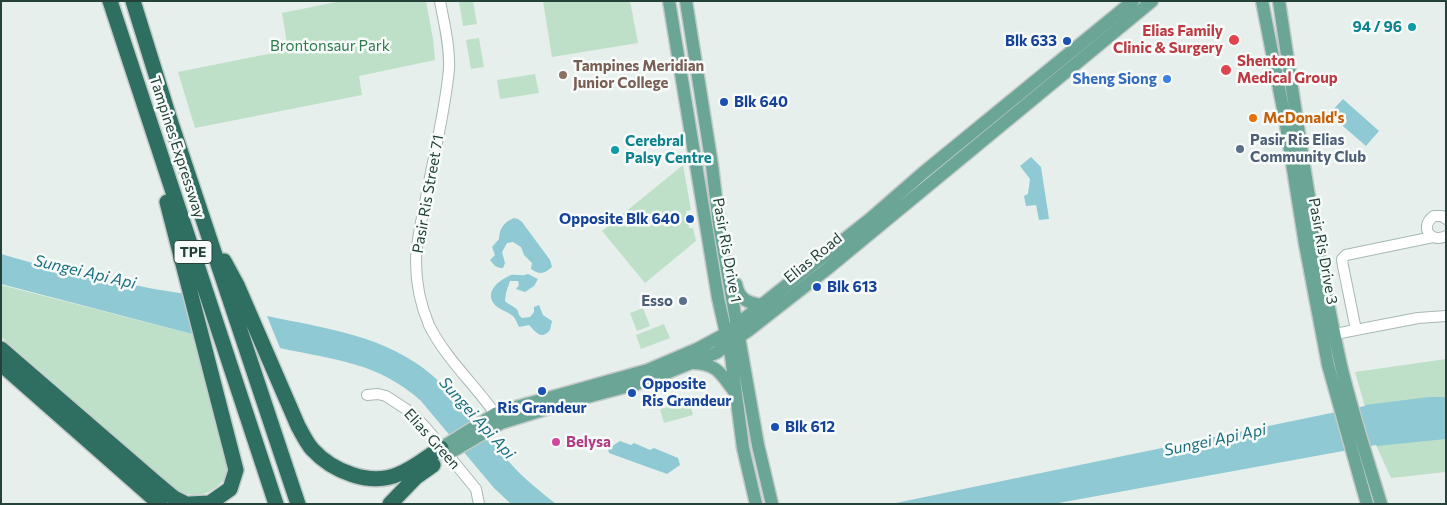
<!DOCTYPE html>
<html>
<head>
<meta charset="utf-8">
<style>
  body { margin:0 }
  #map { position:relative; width:1447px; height:505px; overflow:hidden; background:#e6efeb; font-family:Commissioner,sans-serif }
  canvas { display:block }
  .frame { position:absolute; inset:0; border:2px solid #24423a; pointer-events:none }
</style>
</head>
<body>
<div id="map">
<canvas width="1447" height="505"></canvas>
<div class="frame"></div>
</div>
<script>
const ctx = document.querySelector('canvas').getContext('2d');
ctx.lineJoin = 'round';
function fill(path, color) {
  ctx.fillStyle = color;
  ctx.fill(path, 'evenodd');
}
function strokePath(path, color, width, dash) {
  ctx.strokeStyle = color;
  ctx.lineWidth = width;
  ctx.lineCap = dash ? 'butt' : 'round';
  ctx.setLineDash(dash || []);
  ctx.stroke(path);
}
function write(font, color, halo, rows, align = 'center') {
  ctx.font = font + ' Commissioner,sans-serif';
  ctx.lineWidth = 5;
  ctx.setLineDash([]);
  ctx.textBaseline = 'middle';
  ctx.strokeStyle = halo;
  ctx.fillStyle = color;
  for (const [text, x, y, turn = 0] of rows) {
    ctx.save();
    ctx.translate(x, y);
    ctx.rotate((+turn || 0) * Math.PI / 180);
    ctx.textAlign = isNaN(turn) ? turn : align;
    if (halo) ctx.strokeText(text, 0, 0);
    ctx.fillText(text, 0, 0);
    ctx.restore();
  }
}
fill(new Path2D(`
  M341 1H426L433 39 435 60 359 76 362 95 195 128 178 72 288 50 282 13Z
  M459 1H473L477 24 463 26Z
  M543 1H630L638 43 552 57Z
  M479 38 484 67 471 69 466 40Z
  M535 74 539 93 500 99 497 80Z
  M683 165 691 210 686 211 689 228H693L696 241 645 283 602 231Z
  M1 285 196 335 229 467C223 491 199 501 178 491L1 337Z
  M643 308 650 326 637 331 630 313Z
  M664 324 670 338 641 349 636 335Z
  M1446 359V406L1365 407 1355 372Z
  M690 402 693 415 664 423 660 409Z
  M1446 438V472L1391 478 1375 443Z`), '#bfe0c8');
fill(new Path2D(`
  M1343 99 1379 131 1366 146 1329 114Z
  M1031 157 1041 167 1049 219 1039 220 1036 205 1026 206 1024 196 1028 194 1030 179 1020 166Z
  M514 218 518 219 522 222 550 260 552 267C544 274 540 275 531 269L532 263 524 255 521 247 513 242 507 243 502 252 505 263 503 268H500L495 266 490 260 495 255 492 247 499 239C499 229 504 222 514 218Z
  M1 254 50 268 154 289 186 294 196 335 1 284Z
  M528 274 538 279 534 286 525 292 516 289 519 285 518 281H510L506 293 505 301C511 307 518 306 519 315L522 318 530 317 534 312V307L539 305 543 315 552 321 550 330C541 341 535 331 529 325L519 327C517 323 516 319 513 316 508 312 501 310 496 306 483 293 498 281 509 276 514 273 521 277 528 274Z
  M267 316C324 328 388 336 433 376 462 401 484 435 511 464 524 479 540 491 556 504H511L494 488 421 401C378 362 334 360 280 348Z
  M1429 397H1446V439L1377 446 1376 445 1053 504H891L1365 406V405Z
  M620 441 631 445 634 443 650 450 654 448 678 458 680 465 667 474 609 453 608 449Z`), '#8ec9d4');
const minor = new Path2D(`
  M440 1C444 23 450 46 449 69 445 113 433 158 425 203 421 222 416 243 416 262 416 283 421 306 429 325 445 358 478 388 499 419
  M1446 219 1442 216H1434C1419 226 1430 244 1446 236
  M1356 330 1343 266 1342 259 1346 255 1433 237
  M1335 334 1418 318 1446 316
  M367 395 378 394 386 396 412 413 427 429 476 489 479 504`);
const major = new Path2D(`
  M669 1 718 298 731 356 743 448 756 504
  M686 1 712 165 719 224 758 445 772 504
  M1262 1 1285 119 1305 244 1328 365 1367 504
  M1279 1C1297 121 1314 242 1340 361 1351 409 1367 457 1381 504
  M736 284C739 299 747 303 762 305
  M694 363C717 364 721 374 734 391
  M441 448 495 414 509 409 648 370 697 349 725 334 870 219 924 172 1133 1
  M446 455 501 423 572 401 644 382 716 353 749 330 827 269 1152 1`);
const highway = new Path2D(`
  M110 1 276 504
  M133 1 170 120 298 504
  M167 202 236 470 230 489 210 503 190 504
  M224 261 237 285 298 426C302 433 306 442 312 449 332 471 370 487 399 474 414 468 427 457 441 448
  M1 349 156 483 174 498 186 504
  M1 364 160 504
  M390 504 416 477 433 465`);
strokePath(minor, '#a8b8b2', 12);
strokePath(major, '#c2cac8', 15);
strokePath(highway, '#c2cac8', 18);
strokePath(minor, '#fff', 10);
strokePath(major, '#6aa596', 12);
strokePath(highway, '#2f6f62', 15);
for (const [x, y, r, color] of [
  [1412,27,5,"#0f9aa8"],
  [1234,40,6,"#e0444e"],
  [1067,41,5,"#1a4fb4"],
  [1226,70,6,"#e0444e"],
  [563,75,5,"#8d6e63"],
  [1167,79,5,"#3f7fe0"],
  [724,102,5,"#1a4fb4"],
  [1253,118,5,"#e8710a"],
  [1240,149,5,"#5c6f8a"],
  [615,150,5,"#0f9aa8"],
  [690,219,5,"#1a4fb4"],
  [817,287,5,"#1a4fb4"],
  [683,301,5,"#5c6f8a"],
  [542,391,5,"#1a4fb4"],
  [632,393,5,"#1a4fb4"],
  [775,427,5,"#1a4fb4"],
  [556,442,5,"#d1479c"]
]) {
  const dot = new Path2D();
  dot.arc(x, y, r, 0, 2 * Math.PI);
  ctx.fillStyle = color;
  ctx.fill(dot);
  strokePath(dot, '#f7fbf9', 2);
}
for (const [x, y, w] of [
  [193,252,38]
]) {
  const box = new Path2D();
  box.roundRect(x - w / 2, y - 11.5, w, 23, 4);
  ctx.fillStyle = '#f7fbf9';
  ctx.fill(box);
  strokePath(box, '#24423a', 1);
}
write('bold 14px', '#24423a', null, [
  ["TPE",193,252]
]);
write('bold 15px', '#0d838f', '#f7fbf9', [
  ["94 / 96",1402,27],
  ["Cerebral",625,141,"left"],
  ["Palsy Centre",625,158,"left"]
], 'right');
write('bold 15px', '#be3a42', '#f7fbf9', [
  ["Elias Family",1223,31],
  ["Clinic & Surgery",1223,48],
  ["Shenton",1237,61,"left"],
  ["Medical Group",1237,78,"left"]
], 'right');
write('bold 15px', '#164399', '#f7fbf9', [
  ["Blk 633",1057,41,"right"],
  ["Blk 640",734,102],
  ["Opposite Blk 640",680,219,"right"],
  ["Blk 613",827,287],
  ["Opposite",642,384],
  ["Ris Grandeur",642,401],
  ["Ris Grandeur",542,408,"center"],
  ["Blk 612",785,427]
], 'left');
write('15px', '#2d7a4b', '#f7fbf9', [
  ["Brontonsaur Park",330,46]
]);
write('bold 15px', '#785e54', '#f7fbf9', [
  ["Tampines Meridian",573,66],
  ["Junior College",573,83]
], 'left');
write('bold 15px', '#366cbe', '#f7fbf9', [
  ["Sheng Siong",1157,79]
], 'right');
write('bold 15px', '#c56008', '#f7fbf9', [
  ["McDonald's",1263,118]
], 'left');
write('bold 15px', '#4e5e75', '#f7fbf9', [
  ["Pasir Ris Elias",1250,140],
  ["Community Club",1250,157],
  ["Esso",673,301,"right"]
], 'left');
write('15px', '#24423a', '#f7fbf9', [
  ["Tampines Expressway",177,147,72],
  ["Pasir Ris Street 71",428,194,-80],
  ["Pasir Ris Drive 1",727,250,80],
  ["Pasir Ris Drive 3",1323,251,80],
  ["Elias Road",813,258,-39],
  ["Elias Green",432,439,48]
]);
write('bold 15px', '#b23c85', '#f7fbf9', [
  ["Belysa",566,442]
], 'left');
write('italic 16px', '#1c6f80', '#f7fbf9', [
  ["Sungei Api Api",85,272,13],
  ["Sungei Api Api",477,418,48],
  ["Sungei Api Api",1215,440,-12]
]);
</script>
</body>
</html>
